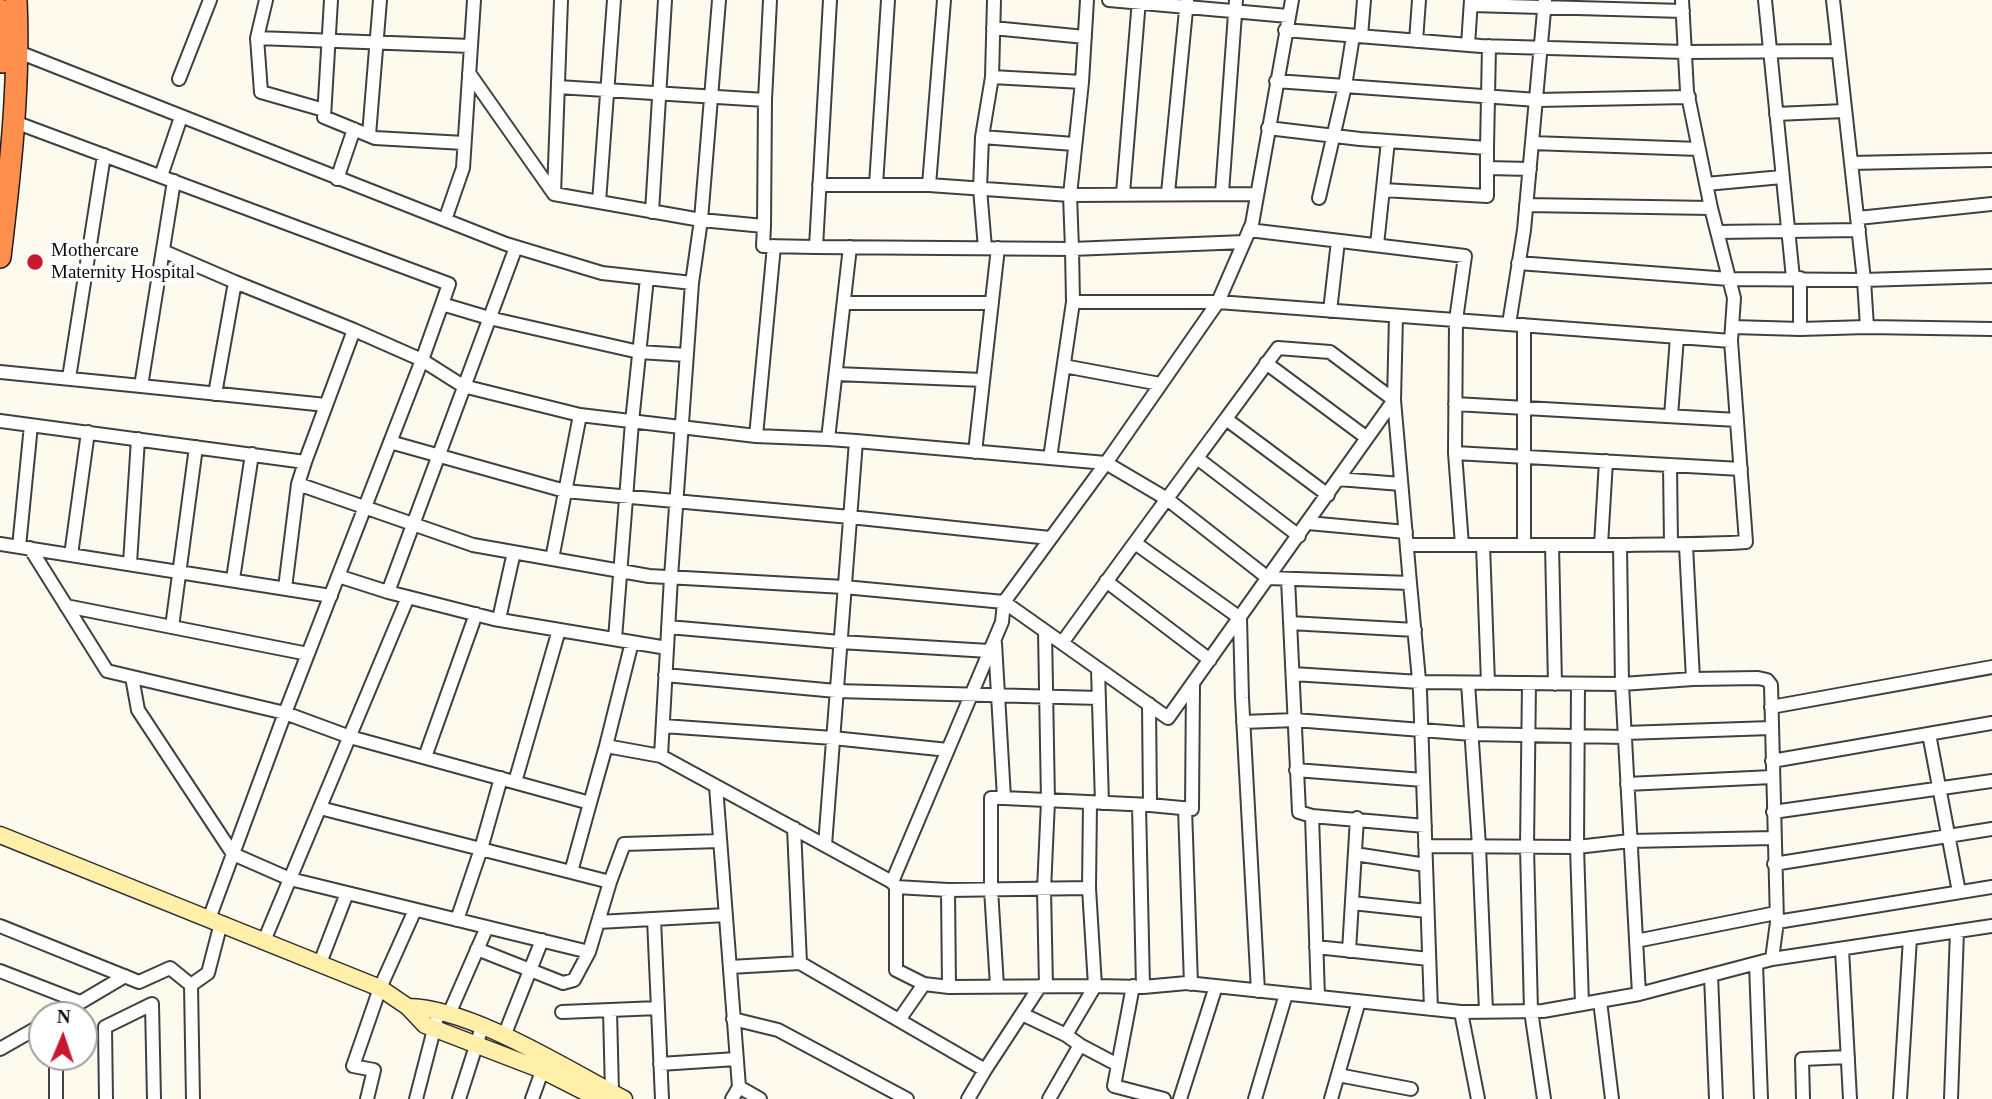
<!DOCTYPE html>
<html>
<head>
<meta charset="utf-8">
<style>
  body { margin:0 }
  #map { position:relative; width:1992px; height:1099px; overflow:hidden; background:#fffaee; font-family:Georgia,serif }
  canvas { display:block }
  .north { position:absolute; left:28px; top:1001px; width:70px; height:70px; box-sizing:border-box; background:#fff; border:2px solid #9e9e9e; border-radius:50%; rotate:2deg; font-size:19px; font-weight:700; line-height:28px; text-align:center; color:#0d0d0d }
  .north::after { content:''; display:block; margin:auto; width:24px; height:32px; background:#ca192f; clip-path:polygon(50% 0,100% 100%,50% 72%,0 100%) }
</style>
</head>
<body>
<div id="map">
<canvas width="1992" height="1099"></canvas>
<div class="north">N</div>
</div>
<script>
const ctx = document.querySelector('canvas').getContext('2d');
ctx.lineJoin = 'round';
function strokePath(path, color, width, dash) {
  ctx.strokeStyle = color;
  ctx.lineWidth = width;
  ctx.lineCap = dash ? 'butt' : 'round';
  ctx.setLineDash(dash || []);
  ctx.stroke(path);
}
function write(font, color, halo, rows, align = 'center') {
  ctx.font = font + ' Georgia,serif';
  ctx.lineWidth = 7;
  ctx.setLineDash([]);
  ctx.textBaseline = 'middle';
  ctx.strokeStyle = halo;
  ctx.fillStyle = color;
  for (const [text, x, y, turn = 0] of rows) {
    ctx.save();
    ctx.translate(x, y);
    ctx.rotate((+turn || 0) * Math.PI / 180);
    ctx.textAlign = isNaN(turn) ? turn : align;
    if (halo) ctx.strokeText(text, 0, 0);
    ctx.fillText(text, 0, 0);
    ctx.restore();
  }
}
const street = new Path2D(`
  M266 0 257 38 471 46
  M331 0 324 117 375 138 464 143
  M830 0 816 247 1072 249 1070 195 1082 82 1087 0
  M1109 0 1288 16
  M1765 0 1793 278
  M1471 5 1683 11
  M993 28 1085 37
  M1285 30 1481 46 1685 52 1837 51
  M1361 36 1364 0
  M257 38 261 92 324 110
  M1416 41 1419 0
  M1468 45 1471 0
  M16 51 506 244 602 273 692 283 701 220 764 226 763 246 816 247
  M469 73 554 194 701 220 719 0
  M992 77 1082 82
  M179 79 210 0
  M1276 81 1537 100 1689 97
  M558 87 765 100 764 226
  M765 100 770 0
  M1776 114 1844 111
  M12 121 449 284 442 304 489 318 639 352 687 355
  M1268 128 1360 139 1487 148 1489 46
  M369 135 380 0
  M982 137 1074 144
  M1532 143 1699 149
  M1851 163 1991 160
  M1487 168 1530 169
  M161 176 181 117
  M337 179 354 129
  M174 181 141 386 326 405
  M1706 184 1782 177
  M819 185H929L944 0
  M876 185 888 0
  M929 185 1070 195 1257 194
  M1383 190 1487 196V148
  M1123 193 1139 0
  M1168 193 1187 0
  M1222 193 1236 0
  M554 194 561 0
  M1319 198 1345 86 1353 36
  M599 202 614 0
  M1526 205 1711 208
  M652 212 665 0
  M1858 218 1992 204
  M445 220 463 168 474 0
  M1249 230 1465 256 1456 320 1455 453 1741 469
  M1717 232 1859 230
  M1377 245 1388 141
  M516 247 388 592 494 619 667 648
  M985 248 980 189 982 137 992 77 994 0
  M163 251 235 282
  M1518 263 1729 279 1864 280 1833 0
  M1800 278V329L1867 327 1992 329
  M692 283 671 577 661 756 892 882 896 887 948 890 1089 888 1095 986 1143 987 1187 983 1461 1012 1478 1099
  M1073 302H1218L1731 341 1734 298 1711 208 1687 91 1682 0
  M844 303H992
  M1330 311 1338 241
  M1509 324 1524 230 1545 0
  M1524 325V545H1620
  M1733 327 1800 329
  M1867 327 1864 280 1992 276
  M1266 363 1367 438
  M1064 366 1160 384
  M0 372 141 386
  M836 374 983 380
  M69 378 104 155
  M215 394 235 282 354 330
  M1455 404 1737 420
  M1671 416 1677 337
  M1226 419 1328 495
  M0 421 305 462 298 484 473 545 649 576 844 587 1004 602 1106 463 1218 302 1252 224 1292 0
  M756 436 828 439
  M856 441 1106 463 1167 499 1268 578 1410 583 1394 400 1330 352 1278 348C1206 446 1133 544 1062 643
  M390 442 565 491 850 517 1050 538
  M975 452 998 248
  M1455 453 1462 545
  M1050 458 1073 302 1072 249 1244 242
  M1197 458 1299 536
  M305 462 354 330 422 360 442 304
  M1670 465 1671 544
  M1338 479 1401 484
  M1308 523 1406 532
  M1135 543 1240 618 1242 698 1258 991
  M0 544 331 596
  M1407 545H1524
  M1483 545 1488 683
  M1552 545 1555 684
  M1601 545 1606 461
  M1686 546 1693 679
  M19 547 31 425
  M30 548 107 671 285 713 350 737 590 803 606 746 661 756
  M71 555 88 432
  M552 559 580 415
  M130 563 138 439
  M338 576 388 592
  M233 579 252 454
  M1288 579 1299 812 1312 816 1318 997
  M1106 581 1210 660
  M1410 583 1420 691 1431 1009
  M285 588 298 484
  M66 606 308 654
  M499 619 514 552
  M1290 623 1415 630
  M172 627 196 447
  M668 627 840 642 989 651
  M1045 631 1048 801 1044 890 1046 986
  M615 639 632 422 647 278
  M995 643 1004 798 1150 805 1149 704
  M1098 669 1102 803
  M1293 674 1420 682 1622 684 1620 545C1662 544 1704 545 1746 542L1731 341
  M665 675 836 691 1099 698
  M132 677 138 710 233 854 290 879 589 952 610 882
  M1468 683 1479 846 1486 1011
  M1529 683 1527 847 1531 1011 1544 1099
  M1578 684 1577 847 1582 1004
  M1771 707 1992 667
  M1243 722 1295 720 1472 734 1625 737
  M663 726 833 738 948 750
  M1625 733 1771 728
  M1929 734 1959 892
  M606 746 632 642
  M425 757 476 614
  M1772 761 1992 723
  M1296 770 1423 780
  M515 782 559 630
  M1627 784 1772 777
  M716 786 739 1087 732 1099
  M1139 805 1143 987
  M1150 805 1192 809 1193 683
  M320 808 610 882 624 844 720 841
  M1185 808 1191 984
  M1773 812 1992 781
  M1312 816 1425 826
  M794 828 800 963
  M825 845 856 441 828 439 850 247
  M1425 846 1577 847 1630 841 1773 838
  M1355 854 1426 865
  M1774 864 1992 829
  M571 872 590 803
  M892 882 1002 622 1004 602 1168 718 1394 400 1396 316
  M896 887V970L924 984
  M1089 888 1090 803
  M948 890 949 987
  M1352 903 1427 911
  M209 919 285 713 422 360 463 386 580 415 756 436 774 246
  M654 919 662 1099
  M457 920 481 849 501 778
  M598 922 726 915
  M1777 922 1992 887
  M0 926 139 982 170 968 191 985
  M264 941 408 597
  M1636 941 1776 913
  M1316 947 1429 959
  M477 949 563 983 574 980 589 952
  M1842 949 1850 1099
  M1349 951 1357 818
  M1772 959 1992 926
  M320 963 347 893
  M1756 964 1761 1099
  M730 967 800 963 985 1070 968 1099
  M0 971 80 1002
  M1711 975 1716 1099
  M997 986 991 889V798H1004
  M1133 986 1114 1086 1164 1099
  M1600 1001 1612 1099
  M610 1010 612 1093
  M562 1012 658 1008
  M1461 1012 1543 1011 1639 994 1622 684 1693 679 1758 678 1767 680 1771 685 1777 922 1772 959 1639 994
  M449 1014 487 927
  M1022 1014 1066 1035
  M59 1015 125 976
  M733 1019 778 1030 907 1099
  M899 1020 924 984 949 987 1095 986
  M504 1036 542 940
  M1080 1045 1118 1065
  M0 1049 42 1025
  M56 1058V1099
  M660 1064 736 1059
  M985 1070 1040 986
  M1338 1075 1411 1089
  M739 1087 760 1099
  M106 1099 105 1027 152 1004 154 1099
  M193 1099 191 985 208 973 221 923
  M367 1099 374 1070 353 1066 380 988 415 910
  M416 1099 439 1010
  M459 1099 482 1027
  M532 1099 545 1063
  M1049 1099 1080 1045 1066 1035 1095 986
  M1180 1099 1216 986
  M1255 1099 1286 994
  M1331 1099 1359 1001
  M1803 1099 1802 1059 1848 1057
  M1900 1099 1910 938
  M1951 1099 1957 931`);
const secondary = new Path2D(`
  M0 835 380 988 408 1007 425 1025 542 1070 599 1099
  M408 1007C471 1008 567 1069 624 1099`);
const highway = new Path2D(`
  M0 10 3 62
  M0 257C10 173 20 85 16 0`);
strokePath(street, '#404040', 16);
strokePath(secondary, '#2f2f2f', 19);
strokePath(highway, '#1e1e1e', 24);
strokePath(street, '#fff', 12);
strokePath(secondary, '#ffefa9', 16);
strokePath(highway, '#ff8f4c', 21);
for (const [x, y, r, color] of [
  [35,262,9,"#ca192f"]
]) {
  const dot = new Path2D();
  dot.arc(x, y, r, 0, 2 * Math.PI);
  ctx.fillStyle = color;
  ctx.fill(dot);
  strokePath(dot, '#fff', 2.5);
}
write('19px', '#0d0d0d', '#fff', [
  ["Mothercare",51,251],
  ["Maternity Hospital",51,273]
], 'left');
</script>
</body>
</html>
